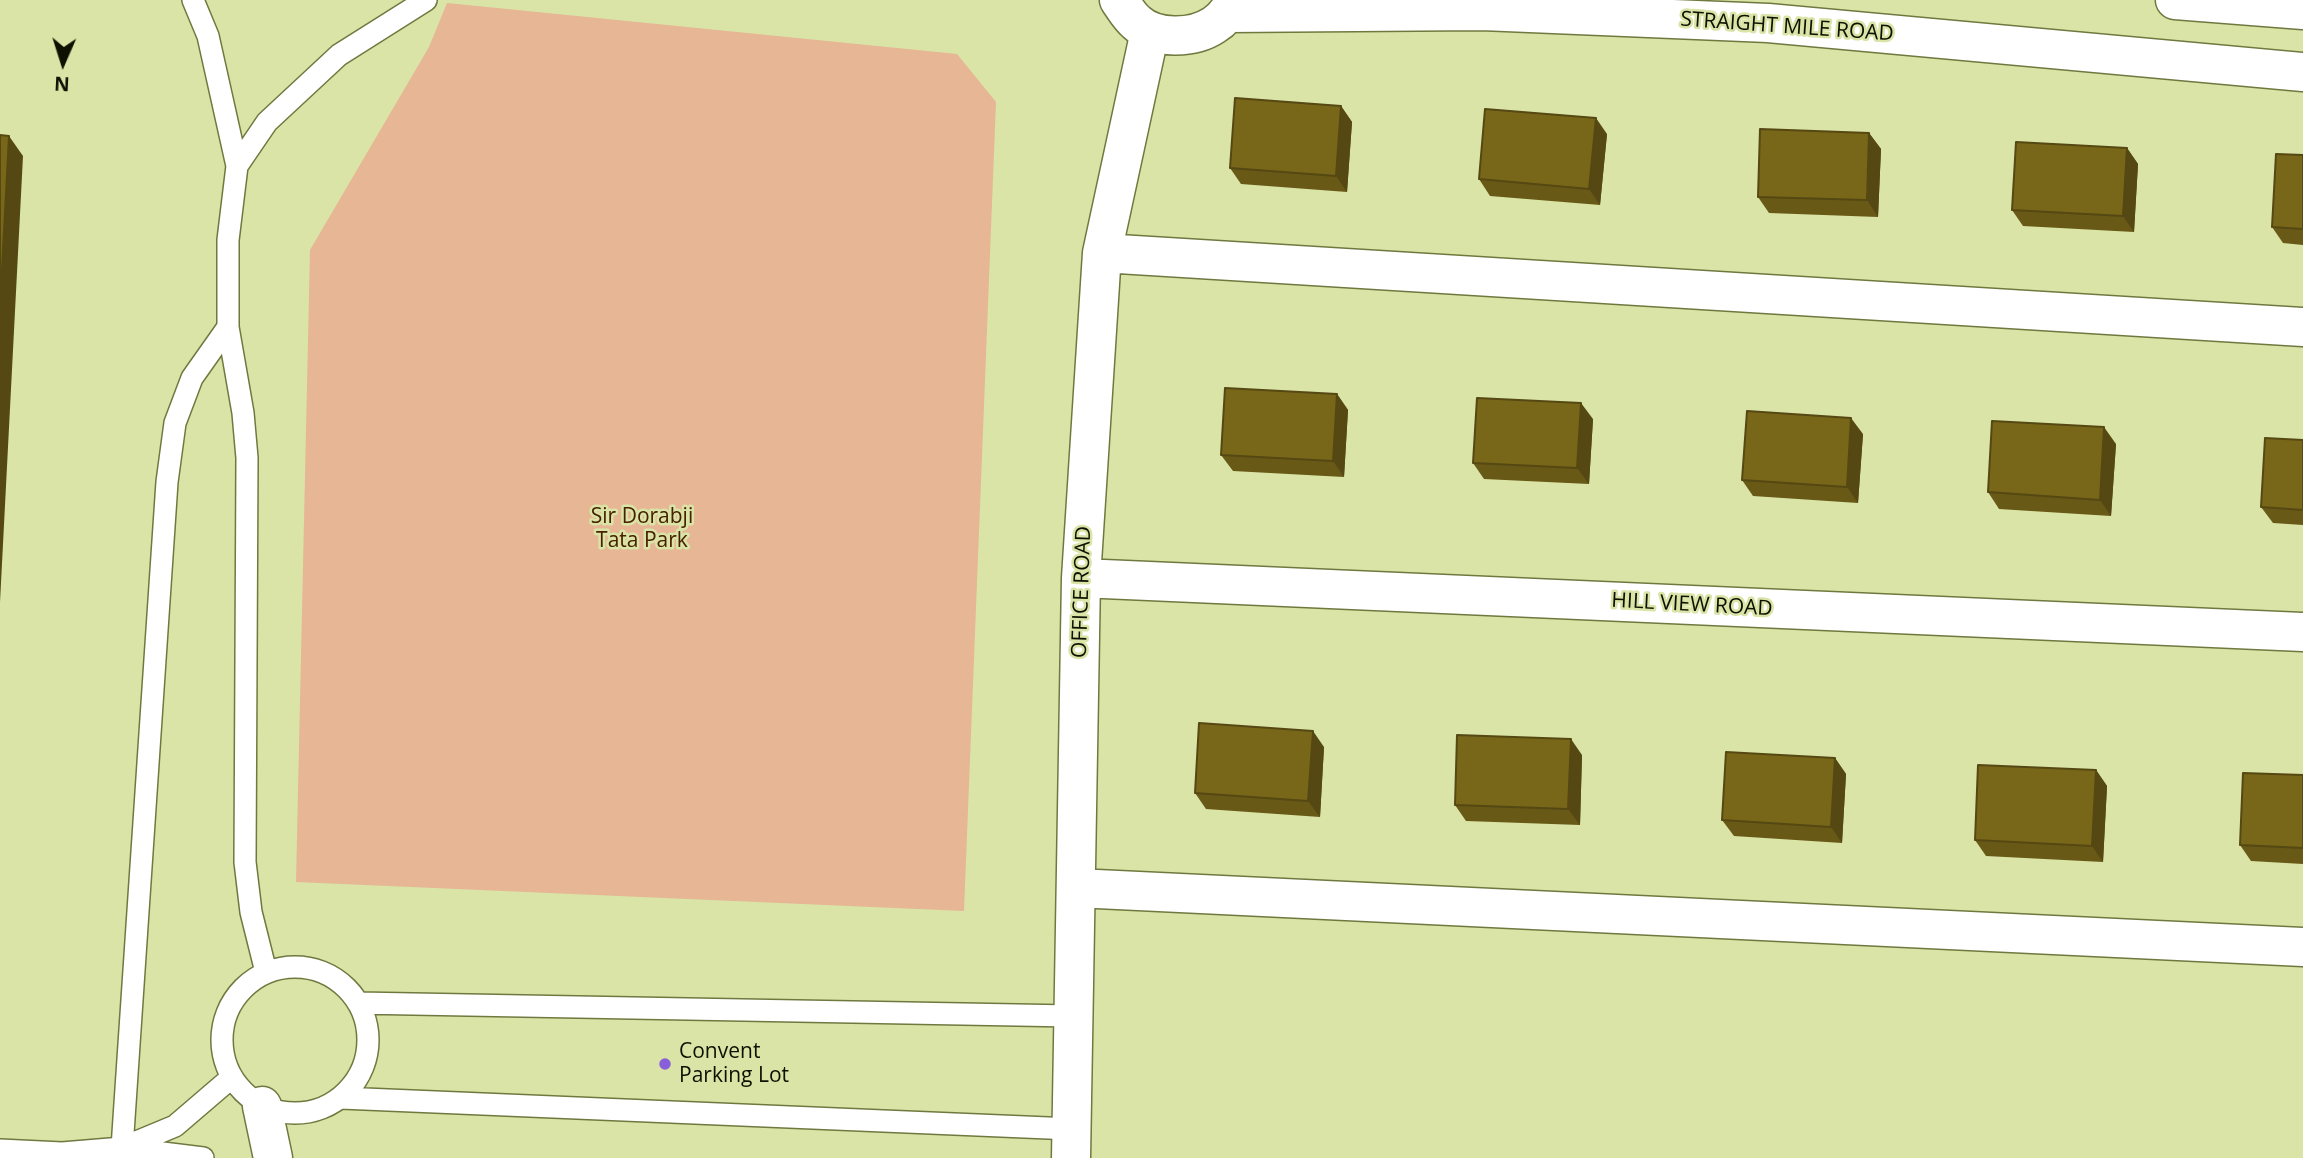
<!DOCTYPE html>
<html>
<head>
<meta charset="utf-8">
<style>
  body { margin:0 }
  #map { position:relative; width:2303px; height:1158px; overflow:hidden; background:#dae4a7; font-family:"Open Sans",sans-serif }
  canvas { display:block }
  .north { position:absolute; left:28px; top:28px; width:70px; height:70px; -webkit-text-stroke:5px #dae4a7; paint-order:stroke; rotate:183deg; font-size:19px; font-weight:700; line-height:28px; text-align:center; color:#0e1000 }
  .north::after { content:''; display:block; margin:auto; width:24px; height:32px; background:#0e1000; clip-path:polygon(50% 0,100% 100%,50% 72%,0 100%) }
</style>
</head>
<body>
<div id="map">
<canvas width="2303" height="1158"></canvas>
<div class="north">N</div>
</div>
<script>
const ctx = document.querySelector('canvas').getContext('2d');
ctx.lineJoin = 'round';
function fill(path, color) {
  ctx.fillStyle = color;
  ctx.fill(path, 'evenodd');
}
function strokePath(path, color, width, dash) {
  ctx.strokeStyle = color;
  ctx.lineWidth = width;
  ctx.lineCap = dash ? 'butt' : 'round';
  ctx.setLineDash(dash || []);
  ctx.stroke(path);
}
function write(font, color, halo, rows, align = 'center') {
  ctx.font = font + ' "Open Sans",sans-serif';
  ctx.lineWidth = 5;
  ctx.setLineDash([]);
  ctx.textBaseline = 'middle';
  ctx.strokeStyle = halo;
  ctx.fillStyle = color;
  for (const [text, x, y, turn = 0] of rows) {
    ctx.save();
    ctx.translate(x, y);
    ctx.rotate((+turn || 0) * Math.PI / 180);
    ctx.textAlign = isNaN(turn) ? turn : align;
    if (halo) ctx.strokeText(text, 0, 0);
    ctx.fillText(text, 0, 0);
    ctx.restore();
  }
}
fill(new Path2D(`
  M447 3 957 54 996 102 964 911 296 882 310 250 429 47Z`), '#e6b695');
const service = new Path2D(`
  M193 0 208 36 237 166
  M222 1040a73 73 0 1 1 146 0a73 73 0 1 1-146 0Z
  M266 972 251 912 245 862 247 458 243 413 228 327V240L237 166 267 122 339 55 426 0
  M358 1003 1072 1016
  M341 1098 1072 1129
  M0 1150 62 1153 122 1148 175 1126 231 1078
  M203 1158 122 1148 167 482 175 423 192 378 228 327`);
const minor = new Path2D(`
  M1102 253 2303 327
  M1081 578 2303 632
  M1076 888 2303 947
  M262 1106 273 1158
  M1071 1158 1081 578 1102 253 1150 31`);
const tertiary = new Path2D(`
  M1119 0C1124 7 1129 16 1136 22 1155 40 1193 39 1214 25 1224 19 1230 10 1235 0
  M2175 0 2303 10
  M1228 13 1482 11 1768 23 2303 72`);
strokePath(service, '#70783f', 24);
strokePath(minor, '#70783f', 41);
strokePath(tertiary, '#70783f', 41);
strokePath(service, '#fff', 21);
strokePath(minor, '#fff', 38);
strokePath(tertiary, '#fff', 38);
fill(new Path2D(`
  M1341 106 1352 122 1347 192 1241 184 1230 168Z
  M1869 133 1881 149 1878 217 1769 213 1758 197Z
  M1607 134 1600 205 1490 196 1479 179Z
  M2127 148 2138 164 2134 232 2023 226 2012 210Z
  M2303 155V245L2283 243 2272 227Z
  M1337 394 1348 410 1344 477 1233 471 1221 455Z
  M1593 419 1589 484 1484 479 1473 463Z
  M1863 434 1858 503 1753 496 1742 480Z
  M2303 440V525L2273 523 2261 507Z
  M2116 444 2111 516 1999 509 1988 492Z
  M1324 747 1320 817 1206 809 1195 793Z
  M1582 755 1580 825 1466 821 1455 805Z
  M1835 758 1846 774 1842 843 1734 836 1722 820Z
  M2096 770 2107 786 2103 862 1986 856 1975 840Z
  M2303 775V864L2251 861 2240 845Z`), '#685916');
fill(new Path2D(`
  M1341 106 1352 122 1347 192 1336 176Z
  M1596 118 1607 134 1600 205 1589 189Z
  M1869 133 1881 149 1878 217 1867 200Z
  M9 136 23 156 0 602V308Z
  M2127 148 2138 164 2134 232 2123 216Z
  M1337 394 1348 410 1344 477 1333 461Z
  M1581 403 1593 419 1589 484 1577 468Z
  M1851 418 1863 434 1858 503 1847 487Z
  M2104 427 2116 444 2111 516 2100 500Z
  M1313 731 1324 747 1320 817 1308 801Z
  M1571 739 1582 755 1580 825 1568 809Z
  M1835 758 1846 774 1842 843 1831 827Z
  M2096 770 2107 786 2103 862 2092 846Z`), '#554812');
const building = new Path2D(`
  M1235 98 1341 106 1336 176 1230 168Z
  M1485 109 1596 118 1589 189 1479 179Z
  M1760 129 1869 133 1867 200 1758 197Z
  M0 135 9 136 0 308Z
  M2016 142 2127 148 2123 216 2012 210Z
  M2276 154 2303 155V229L2272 227Z
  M1225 388 1337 394 1333 461 1221 455Z
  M1477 398 1581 403 1577 468 1473 463Z
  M1747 411 1851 418 1847 487 1742 480Z
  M1992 421 2104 427 2100 500 1988 492Z
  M2265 438 2303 440V510L2261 507Z
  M1199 723 1313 731 1308 801 1195 793Z
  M1457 735 1571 739 1568 809 1455 805Z
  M1726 752 1835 758 1831 827 1722 820Z
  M1978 765 2096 770 2092 846 1975 840Z
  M2243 773 2303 775V848L2240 845Z`);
fill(building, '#796719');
strokePath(building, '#554812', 2);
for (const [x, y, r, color] of [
  [665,1064,7,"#885fd9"]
]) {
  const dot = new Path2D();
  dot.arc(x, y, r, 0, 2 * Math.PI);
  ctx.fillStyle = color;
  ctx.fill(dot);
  strokePath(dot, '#dae4a7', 2.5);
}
write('21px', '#0e1000', '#dae4a7', [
  ["STRAIGHT MILE ROAD",1787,27,4],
  ["OFFICE ROAD",1082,592,-88],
  ["HILL VIEW ROAD",1692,605,3]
]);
write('21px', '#482000', '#dae4a7', [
  ["Sir Dorabji",642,517],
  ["Tata Park",642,541]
]);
write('21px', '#0e1000', '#dae4a7', [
  ["Convent",679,1052],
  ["Parking Lot",679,1076]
], 'left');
</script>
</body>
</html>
